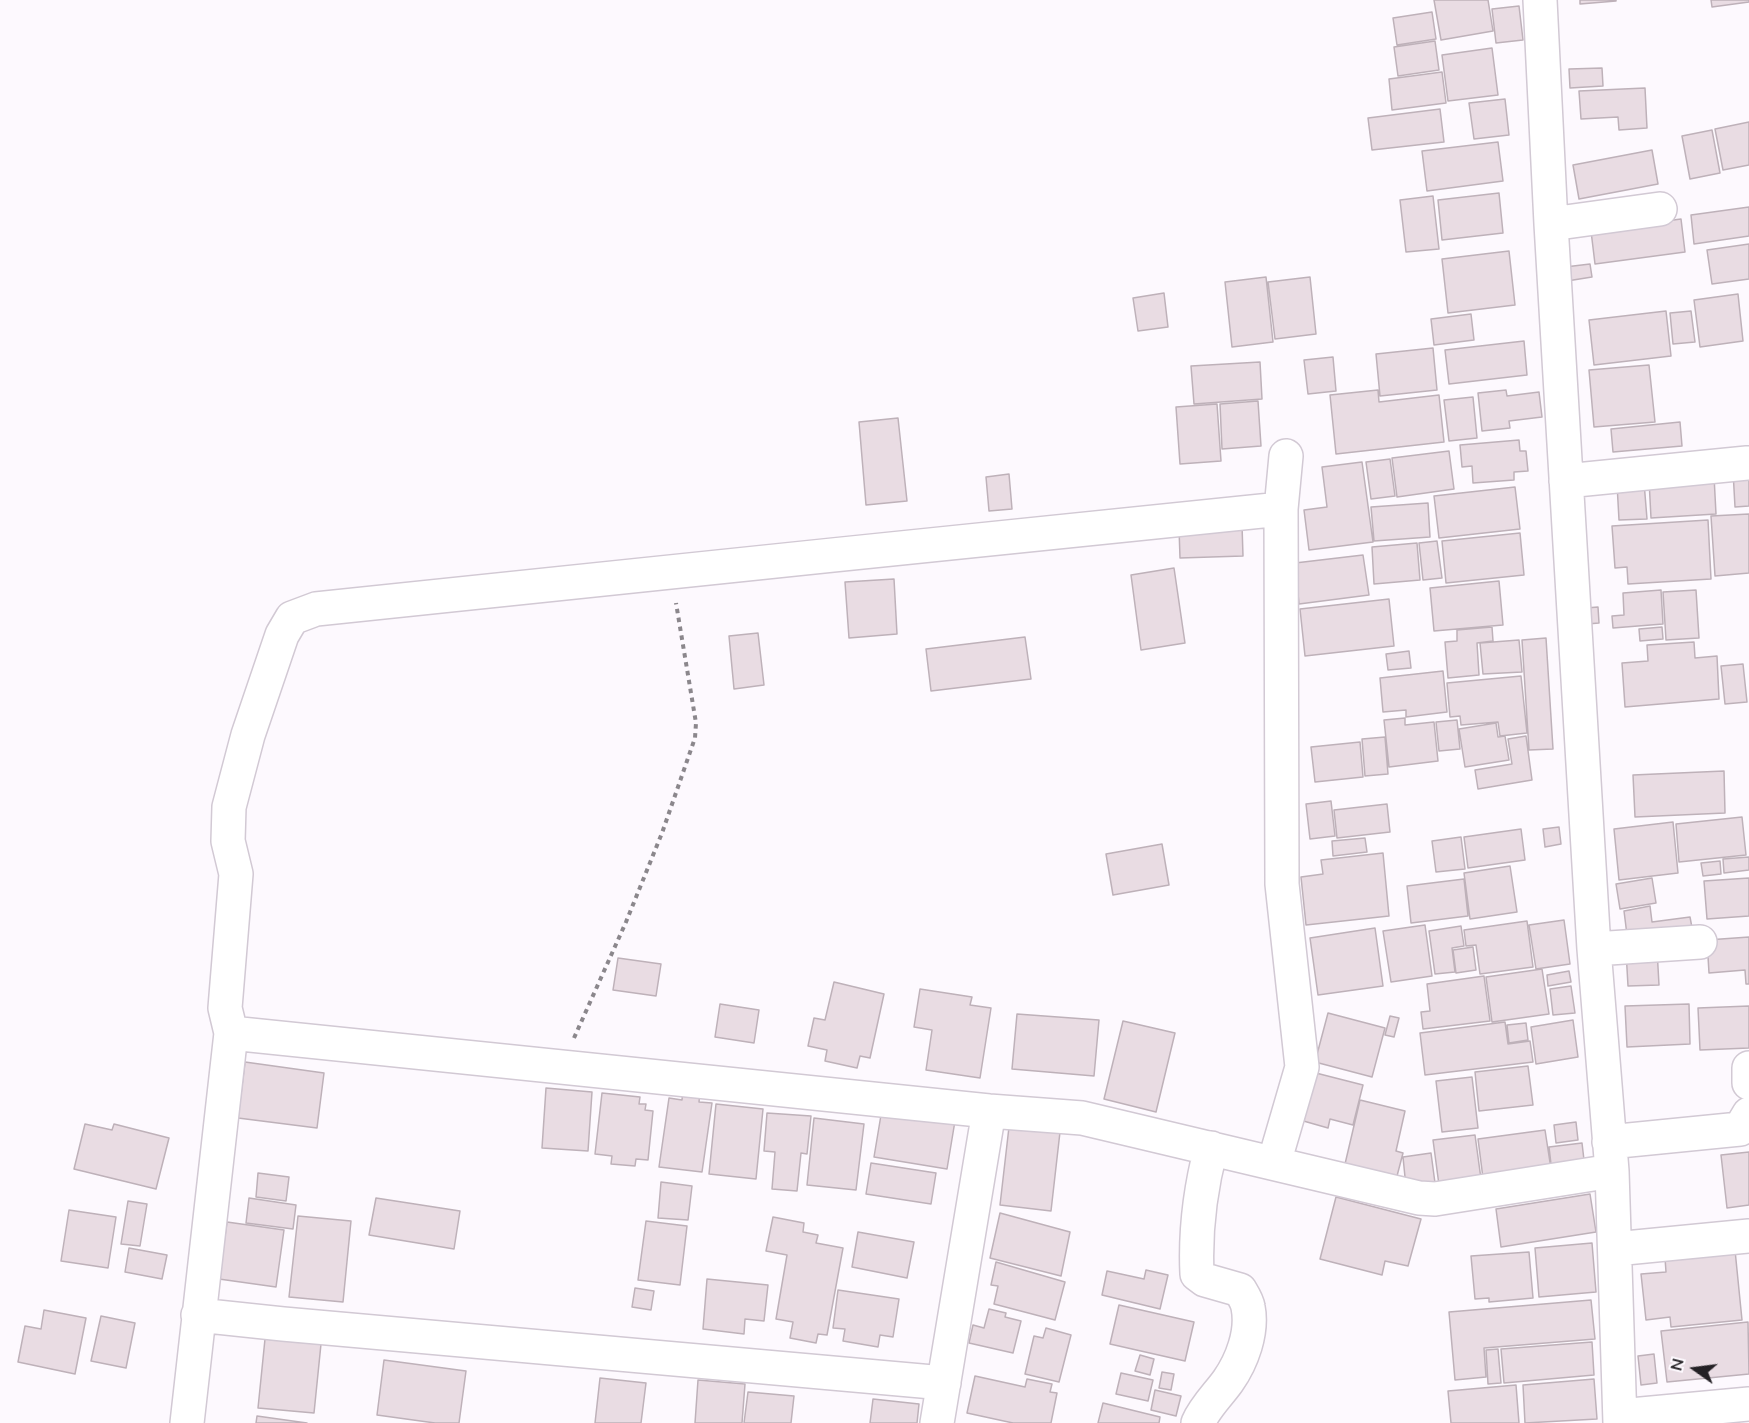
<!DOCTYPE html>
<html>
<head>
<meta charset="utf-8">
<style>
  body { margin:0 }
  #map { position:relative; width:1749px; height:1423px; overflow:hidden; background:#fdf9fe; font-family:"Nunito Sans",sans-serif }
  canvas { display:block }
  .north { position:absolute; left:1665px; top:1339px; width:60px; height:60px; -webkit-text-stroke:4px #fdf9fe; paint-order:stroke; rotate:284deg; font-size:16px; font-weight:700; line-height:24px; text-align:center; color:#242125 }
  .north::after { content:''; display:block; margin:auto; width:21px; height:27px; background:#242125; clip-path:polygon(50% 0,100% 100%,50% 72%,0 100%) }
</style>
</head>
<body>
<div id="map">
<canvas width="1749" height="1423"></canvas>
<div class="north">N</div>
</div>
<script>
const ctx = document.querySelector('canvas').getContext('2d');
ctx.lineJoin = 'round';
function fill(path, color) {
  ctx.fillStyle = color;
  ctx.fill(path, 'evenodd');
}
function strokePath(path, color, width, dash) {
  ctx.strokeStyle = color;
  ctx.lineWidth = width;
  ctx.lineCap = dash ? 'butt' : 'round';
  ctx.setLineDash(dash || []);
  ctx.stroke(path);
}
const building = new Path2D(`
  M1434 0H1488L1493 31 1441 40Z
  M1580 0H1616V1L1580 4Z
  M1711 0H1749V2L1712 7Z
  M1519 6 1523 40 1496 43 1492 9Z
  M1432 12 1436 39 1397 45 1393 18Z
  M1435 41 1439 70 1398 76 1394 47Z
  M1492 48 1498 95 1448 101 1442 55Z
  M1602 68 1603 86 1570 88 1569 69Z
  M1442 72 1446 103 1392 110 1389 79Z
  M1645 88 1647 128 1619 130 1618 117 1581 119 1579 91Z
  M1505 99 1509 135 1474 139 1469 103Z
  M1440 109 1444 142 1372 150 1368 118Z
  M1749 122V165L1723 170 1715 129Z
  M1712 130 1720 173 1690 179 1682 136Z
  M1498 142 1503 181 1427 191 1422 151Z
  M1652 150 1658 184 1579 199 1573 165Z
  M1499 193 1503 233 1442 240 1438 200Z
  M1433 196 1439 249 1406 252 1400 200Z
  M1749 207V236L1694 244 1691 215Z
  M1681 219 1685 252 1595 264 1591 231Z
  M1749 244V279L1712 284 1707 250Z
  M1509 251 1515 305 1448 313 1442 259Z
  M1590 264 1592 277 1567 281 1565 267Z
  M1266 277 1273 342 1232 347 1225 282Z
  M1310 277 1316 334 1275 339 1268 282Z
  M1164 293 1168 327 1138 331 1133 298Z
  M1738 294 1743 341 1700 347 1694 300Z
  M1666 311 1671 356 1594 365 1589 320Z
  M1691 311 1695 342 1673 344 1670 313Z
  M1471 314 1474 340 1434 345 1431 319Z
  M1524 341 1527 375 1449 384 1445 350Z
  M1433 348 1437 390 1380 396 1376 354Z
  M1333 357 1336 391 1308 394 1304 360Z
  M1260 362 1262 399 1194 404 1191 366Z
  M1649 365 1655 422 1594 427 1589 370Z
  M1378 390 1379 402 1439 395 1444 442 1336 454 1330 395Z
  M1506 390 1507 396 1539 392 1542 417 1509 421 1510 428 1482 431 1478 393Z
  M1473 397 1477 438 1449 441 1444 400Z
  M1258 401 1261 446 1222 449 1220 404Z
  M1217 404 1221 461 1180 464 1176 407Z
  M898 418 907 501 866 505 859 422Z
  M1680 422 1682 446 1613 452 1611 429Z
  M1519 440 1520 451H1526L1528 471 1514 472V480L1473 483 1472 466 1462 467 1460 445Z
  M1449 451 1454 489 1397 497 1392 458Z
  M1390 459 1395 496 1371 499 1366 462Z
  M1362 462 1373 542 1309 550 1304 510 1327 507 1322 467Z
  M1749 470V506L1735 507 1733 471Z
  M1009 474 1012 509 989 511 986 477Z
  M1714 476 1716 514 1651 518 1649 480Z
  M1644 482 1647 519 1619 520 1617 484Z
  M1515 487 1520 529 1439 538 1434 496Z
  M1428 503 1430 537 1374 541 1371 507Z
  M1749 514V573L1715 576 1711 516Z
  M1708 520 1711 579 1628 584 1627 567 1615 568 1612 526Z
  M1242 525 1243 556 1180 558 1179 528Z
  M1520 533 1524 575 1446 583 1442 541Z
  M1437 541 1442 578 1423 580 1419 543Z
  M1417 543 1420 580 1374 584 1372 547Z
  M1363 555 1369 595 1299 604 1295 563Z
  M1174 568 1185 643 1141 650 1131 575Z
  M894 579 897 634 849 638 845 582Z
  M1499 581 1503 625 1434 631 1430 588Z
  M1661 590 1663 624 1613 628 1612 616 1624 615 1623 593Z
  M1696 590 1699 638 1666 640 1663 592Z
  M1389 599 1394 646 1305 656 1300 609Z
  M1598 607 1599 623 1587 624 1586 608Z
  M1492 627 1493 641 1477 643 1479 675 1448 678 1445 642 1457 641V630Z
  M1662 627 1663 639 1640 641 1639 629Z
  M758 633 764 685 734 689 729 636Z
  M1025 637 1031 679 931 691 926 649Z
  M1546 638 1553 749 1529 750 1522 640Z
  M1519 640 1522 672 1483 674 1480 643Z
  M1694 642 1695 658 1717 656 1719 699 1625 707 1622 663 1648 661 1647 645Z
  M1409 651 1411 668 1388 670 1386 654Z
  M1743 664 1747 702 1725 704 1721 666Z
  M1443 671 1447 712 1406 717V710L1383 712 1380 678Z
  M1521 676 1527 733 1500 736 1498 722 1461 725 1460 716 1450 717 1447 683Z
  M1405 718V725L1434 722 1438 761 1389 767 1384 720Z
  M1457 720 1460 749 1439 751 1436 722Z
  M1496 723 1498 737 1505 736 1509 760 1465 767 1459 729Z
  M1526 736 1532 780 1478 789 1475 770 1512 764 1508 739Z
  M1385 737 1388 774 1365 776 1362 739Z
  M1360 742 1363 777 1315 782 1311 747Z
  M1724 771 1725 813 1635 817 1633 775Z
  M1331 801 1335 836 1310 839 1306 804Z
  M1387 804 1390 832 1337 838 1334 810Z
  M1742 817 1746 855 1679 862 1676 824Z
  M1673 822 1678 873 1619 880 1614 829Z
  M1559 827 1561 844 1545 847 1543 829Z
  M1521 829 1525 860 1468 868 1464 837Z
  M1461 837 1465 869 1436 872 1432 841Z
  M1365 838 1367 852 1333 856 1332 841Z
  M1162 844 1169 885 1113 895 1106 854Z
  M1383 853 1389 916 1306 925 1301 877 1323 874 1321 860Z
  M1749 857V870L1724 873 1723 859Z
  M1720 861 1721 874 1703 876 1701 863Z
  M1510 866 1517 912 1470 919 1464 873Z
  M1652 878 1656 903 1620 909 1616 884Z
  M1749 878V916L1707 919 1704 881Z
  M1464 879 1468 916 1411 923 1407 886Z
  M1650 906 1652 922 1690 917 1693 933 1628 943 1624 911Z
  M1564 920 1570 964 1536 969 1529 925Z
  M1527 921 1533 967 1480 974 1476 945 1466 946 1464 930Z
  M1425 925 1432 976 1391 982 1383 931Z
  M1461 926 1464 946 1452 948 1455 972 1435 974 1429 931Z
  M1375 928 1383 986 1318 995 1310 938Z
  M1749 937V984H1746L1745 970 1709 973 1707 940Z
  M1473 947 1476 970 1456 973 1453 950Z
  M1657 949 1659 985 1628 986 1626 951Z
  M618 958 661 964 656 996 613 990Z
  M1542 969 1549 1014 1492 1022 1486 977Z
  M1569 971 1571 982 1548 986 1547 975Z
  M1484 976 1490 1021 1423 1029 1421 1012 1430 1011 1427 984Z
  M834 982 884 994 870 1058 860 1056 857 1068 825 1061 827 1050 808 1046 814 1018 825 1020Z
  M1571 986 1575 1013 1553 1015 1550 989Z
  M920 989 972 997 970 1005 991 1008 980 1078 926 1070 932 1030 914 1027Z
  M720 1004 759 1010 754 1043 715 1037Z
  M1689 1004 1690 1044 1627 1047 1625 1006Z
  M1749 1006V1048L1700 1050 1698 1008Z
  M1328 1013 1385 1028 1372 1077 1315 1062Z
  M1017 1014 1099 1020 1094 1076 1012 1069Z
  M1390 1016 1399 1018 1394 1037 1385 1035Z
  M1573 1020 1578 1057 1536 1064 1531 1027Z
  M1123 1021 1175 1033 1156 1112 1104 1099Z
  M1505 1022 1508 1044 1530 1041 1533 1062 1425 1075 1420 1033Z
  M1526 1023 1528 1040 1509 1043 1507 1025Z
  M245 1062 324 1073 317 1128 238 1118Z
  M1528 1066 1533 1105 1479 1111 1475 1072Z
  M1312 1072 1363 1085 1353 1125 1330 1119 1328 1128 1300 1120Z
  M1472 1077 1478 1128 1442 1132 1436 1081Z
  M546 1088 592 1092 588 1151 542 1148Z
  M683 1089 700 1091 699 1102 712 1103 702 1172 659 1167 669 1098 682 1100Z
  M602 1093 640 1097 639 1104H646L645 1110 653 1111 648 1160 636 1159 635 1166 611 1164 612 1156 595 1154Z
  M1360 1100 1405 1111 1396 1151 1403 1153 1397 1176 1345 1164Z
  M716 1104 763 1109 756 1179 709 1174Z
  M882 1109 955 1121 947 1169 874 1157Z
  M767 1113 811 1116 807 1154 801 1153 797 1191 772 1189 775 1152 764 1151Z
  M814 1118 864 1124 856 1190 807 1185Z
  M1576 1122 1578 1140 1556 1143 1554 1125Z
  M85 1124 112 1130 114 1124 169 1138 156 1189 74 1169Z
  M1009 1127 1060 1132 1051 1211 1000 1205Z
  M1545 1130 1551 1169 1483 1178 1478 1139Z
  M1475 1135 1481 1179 1439 1185 1433 1140Z
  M1582 1143 1584 1160 1551 1164 1549 1147Z
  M1749 1152V1205L1727 1208 1721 1155Z
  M1431 1153 1435 1183 1406 1187 1403 1157Z
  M871 1163 936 1173 931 1204 866 1194Z
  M258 1173 289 1177 286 1201 256 1197Z
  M661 1182 692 1186 688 1220 658 1218Z
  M1590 1194 1596 1232 1501 1247 1496 1209Z
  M1336 1197 1421 1219 1408 1266 1385 1261 1382 1275 1320 1259Z
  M249 1198 296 1205 293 1229 246 1223Z
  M376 1198 460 1211 454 1249 369 1235Z
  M128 1201 147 1204 140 1246 121 1244Z
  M69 1210 116 1217 108 1268 61 1261Z
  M1000 1213 1070 1232 1061 1276 990 1258Z
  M298 1216 351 1221 343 1302 289 1297Z
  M773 1217 804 1223 803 1232 818 1235 816 1243 843 1248 827 1335 818 1334 816 1343 790 1338 793 1322 776 1319 787 1255 766 1251Z
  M646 1221 687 1226 680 1285 638 1280Z
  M227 1222 284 1230 276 1287 219 1279Z
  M858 1232 914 1242 907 1278 852 1267Z
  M1592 1243 1596 1292 1539 1297 1535 1248Z
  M129 1248 167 1255 162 1279 125 1272Z
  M1735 1250 1742 1320 1671 1327 1670 1317 1646 1320 1641 1274 1666 1272 1665 1258Z
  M1529 1252 1533 1298 1489 1302V1298L1475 1299 1471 1256Z
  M996 1262 1065 1282 1055 1320 994 1304 998 1286 991 1285Z
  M1146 1270 1168 1275 1160 1309 1102 1295 1107 1271 1144 1279Z
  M707 1279 768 1285 764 1321 745 1319 744 1334 703 1329Z
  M635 1288 654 1291 651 1310 632 1307Z
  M838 1290 899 1299 893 1337 880 1335 878 1347 843 1341 845 1329 833 1328Z
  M1591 1300 1595 1339 1484 1348 1486 1377 1455 1380 1449 1312Z
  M1119 1305 1194 1322 1185 1361 1110 1344Z
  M989 1309 1006 1313 1005 1317 1021 1321 1013 1353 969 1343 973 1325 984 1328Z
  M44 1310 86 1318 75 1374 18 1362 25 1326 41 1329Z
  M101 1316 135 1323 126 1368 91 1361Z
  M1748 1322 1749 1374 1667 1382 1661 1331Z
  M1046 1328 1071 1335 1059 1382 1025 1374 1034 1336 1043 1338Z
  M265 1339 321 1344 314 1413 258 1408Z
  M1592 1342 1594 1375 1504 1383 1501 1349Z
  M1498 1349 1501 1383 1488 1384 1486 1350Z
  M1654 1354 1657 1383 1641 1385 1638 1356Z
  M1140 1355 1154 1359 1150 1375 1135 1371Z
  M384 1360 466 1371 459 1423H435L377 1415Z
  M1162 1372 1174 1374 1171 1390 1159 1388Z
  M1121 1373 1153 1380 1148 1401 1116 1394Z
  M975 1376 1025 1387 1027 1379 1052 1384 1050 1392 1057 1393 1051 1423H1013L967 1413Z
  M600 1378 646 1383 641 1423H595Z
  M1594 1379 1597 1419 1525 1423 1523 1385Z
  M698 1380 745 1384 742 1423H695Z
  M1516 1385 1519 1423H1451L1448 1391Z
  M1155 1390 1181 1396 1176 1416 1151 1410Z
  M748 1392 794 1396 791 1423H744Z
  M873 1399 919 1404 917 1423H870Z
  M1103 1403 1160 1417 1159 1423H1098Z
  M257 1416 307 1423H256Z`);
fill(building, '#e9dce3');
strokePath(building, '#beb1b9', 1.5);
const minor = new Path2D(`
  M1540 0 1551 224 1594 949 1612 1171 1620 1423
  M1551 224 1660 209
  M1566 481 1747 463
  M1594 949 1700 942
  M231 1033 989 1111 1082 1118 1419 1198 1435 1199 1612 1171
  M1749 1068V1083
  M1609 1142 1740 1129 1749 1114
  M1274 1163 1302 1067 1282 884 1281 509 1286 456
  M1615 1249 1749 1236
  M198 1315 283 1324 944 1383
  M1620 1416 1749 1404
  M187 1423 231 1033 225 1008 236 874 228 841 229 807 248 735 282 635 292 618 316 609C638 576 959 541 1281 509
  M937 1423 989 1111
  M1198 1423C1205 1407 1218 1395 1228 1381 1242 1361 1253 1332 1248 1307 1247 1301 1243 1295 1240 1290L1205 1280 1197 1274C1195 1231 1200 1190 1211 1148`);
strokePath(minor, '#d2c9d4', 36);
strokePath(new Path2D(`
  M574 1038 626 922 662 833 695 738 696 723 676 603`), '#8b878c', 4, [4.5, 4.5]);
strokePath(minor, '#fff', 33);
</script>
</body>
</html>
